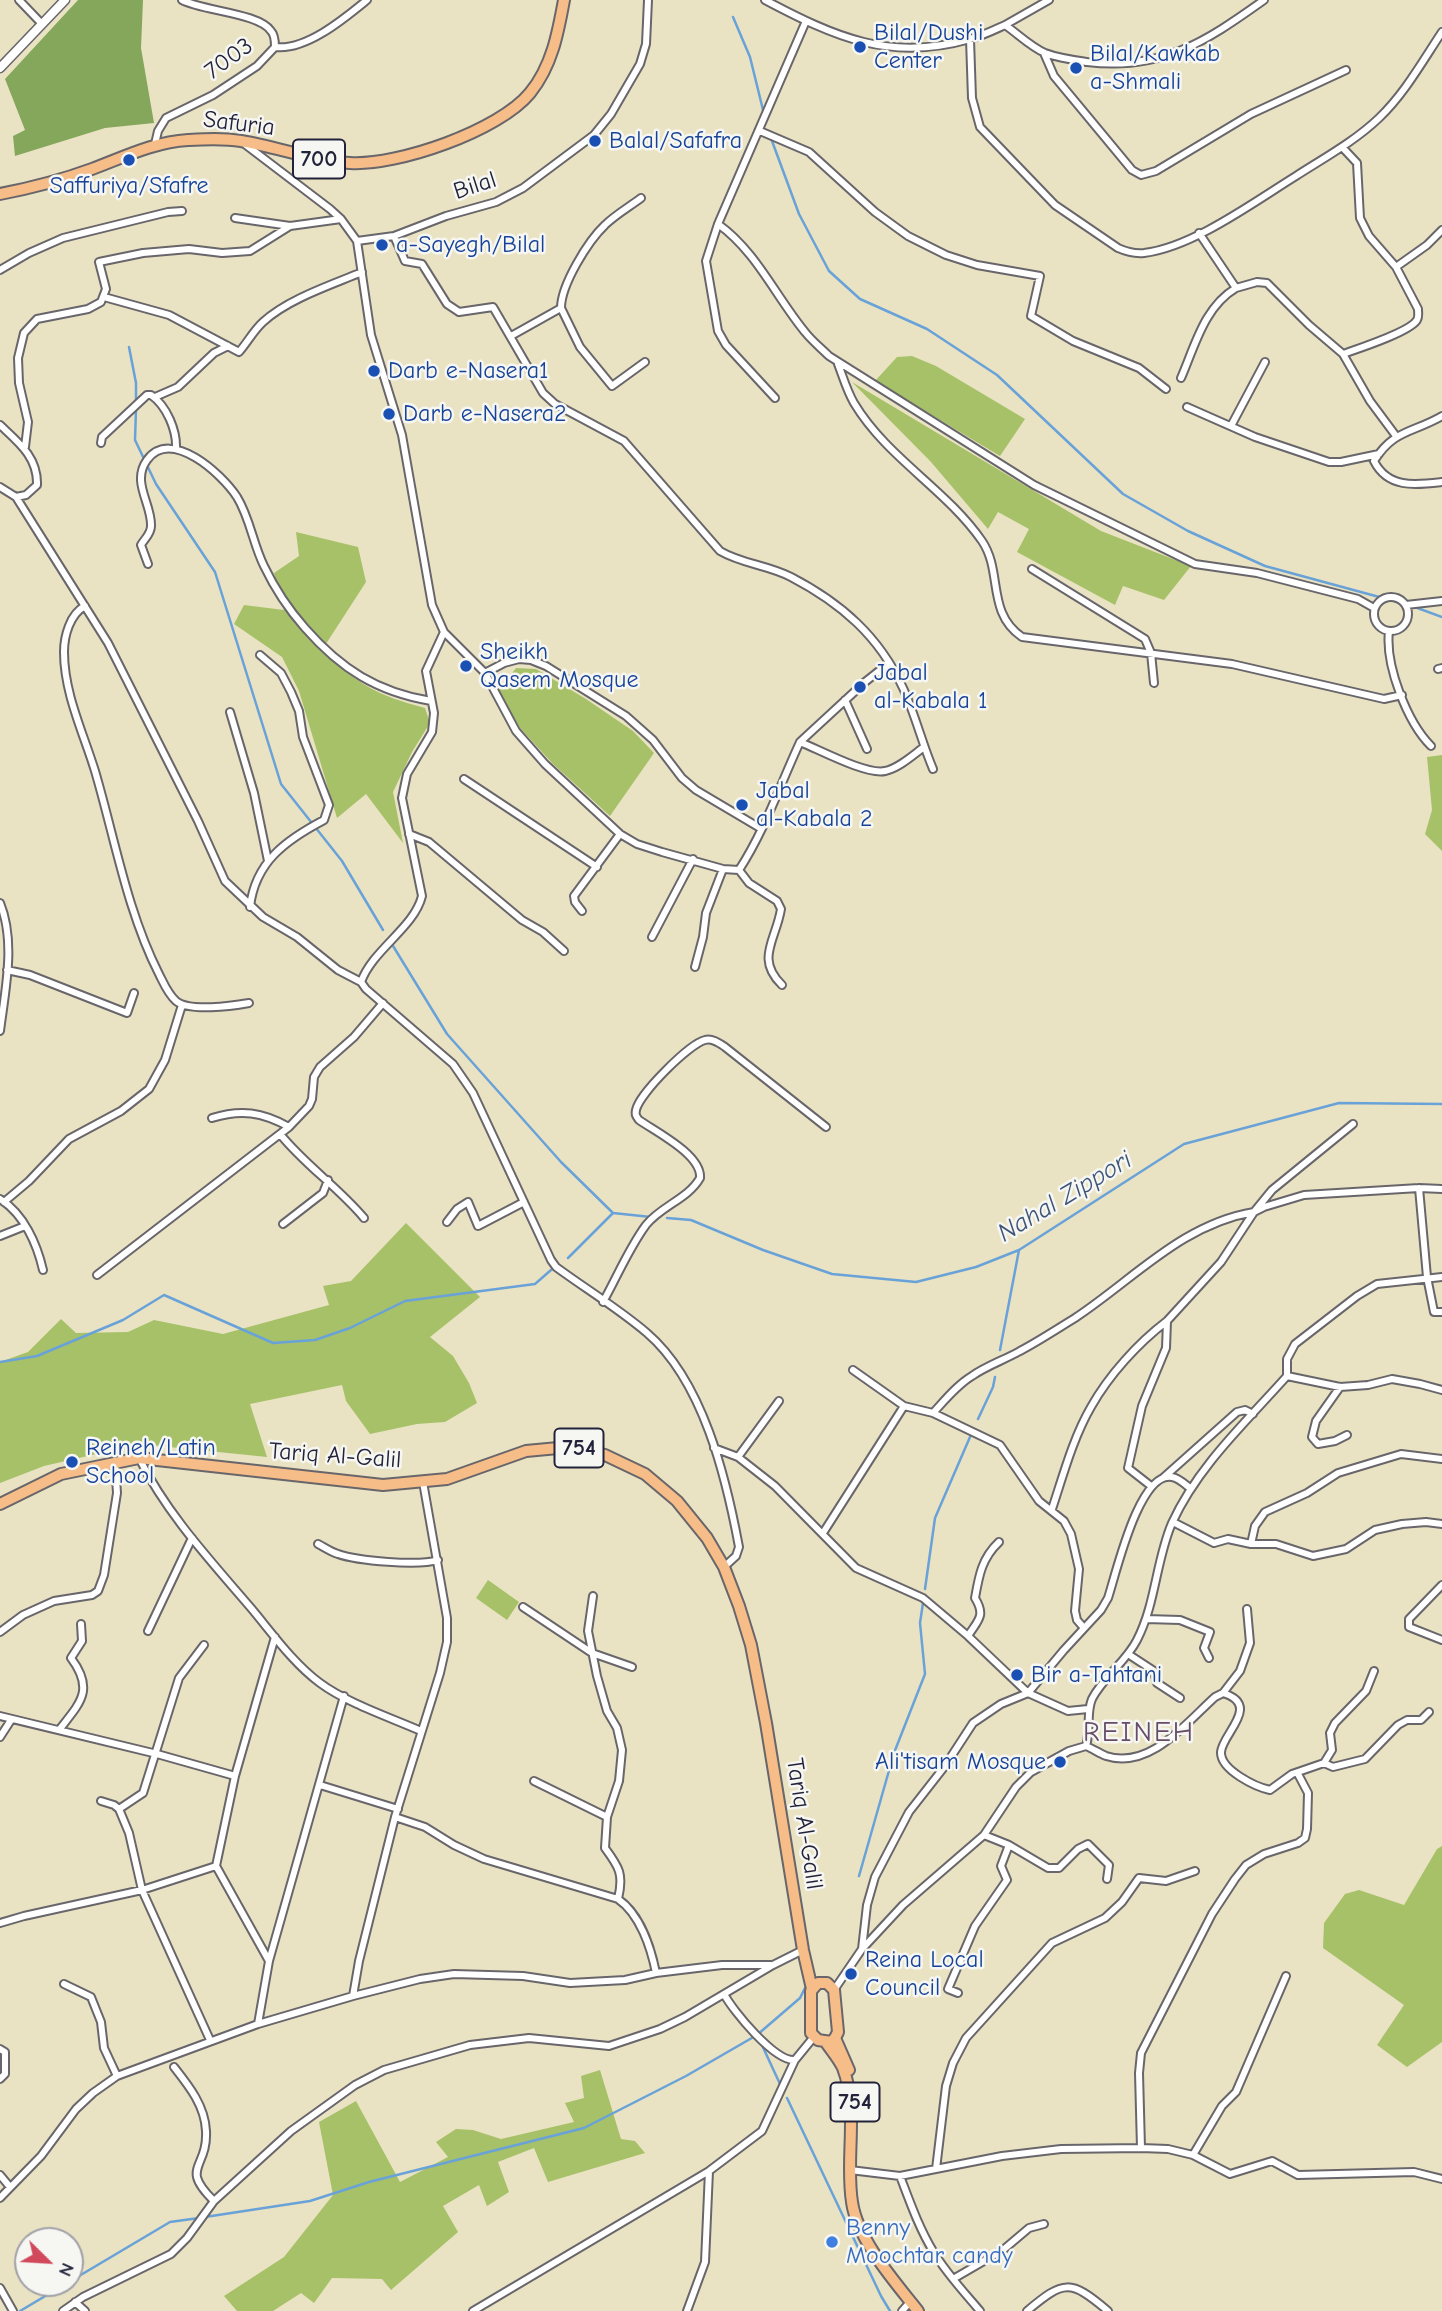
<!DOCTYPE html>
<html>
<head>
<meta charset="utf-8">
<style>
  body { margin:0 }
  #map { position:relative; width:1442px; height:2311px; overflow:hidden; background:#eae3c3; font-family:"Comic Neue",sans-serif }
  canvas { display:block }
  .north { position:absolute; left:14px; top:2227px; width:70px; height:70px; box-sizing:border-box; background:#f6f6f2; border:2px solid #a1a1a9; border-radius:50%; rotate:114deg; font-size:19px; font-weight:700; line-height:28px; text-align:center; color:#22223b }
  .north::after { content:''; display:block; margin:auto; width:24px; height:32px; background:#d1495b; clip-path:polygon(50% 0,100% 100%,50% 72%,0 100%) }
</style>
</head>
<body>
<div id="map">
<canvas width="1442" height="2311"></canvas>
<div class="north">N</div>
</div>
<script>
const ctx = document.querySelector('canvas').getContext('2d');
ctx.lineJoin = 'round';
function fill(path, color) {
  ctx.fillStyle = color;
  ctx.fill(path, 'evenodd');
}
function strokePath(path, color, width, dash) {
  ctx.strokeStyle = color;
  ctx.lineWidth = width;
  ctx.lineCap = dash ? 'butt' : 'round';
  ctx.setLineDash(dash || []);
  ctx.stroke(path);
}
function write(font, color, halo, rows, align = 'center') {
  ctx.font = font + ' "Comic Neue",sans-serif';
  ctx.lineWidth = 5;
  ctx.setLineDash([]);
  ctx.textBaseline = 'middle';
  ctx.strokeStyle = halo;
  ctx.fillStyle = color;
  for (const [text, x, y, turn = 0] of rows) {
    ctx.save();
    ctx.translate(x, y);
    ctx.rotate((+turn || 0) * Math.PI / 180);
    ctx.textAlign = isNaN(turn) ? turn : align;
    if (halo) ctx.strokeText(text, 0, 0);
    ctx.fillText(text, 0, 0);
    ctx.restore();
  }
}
fill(new Path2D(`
  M912 356 936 366 1025 419 1000 456 875 381 897 357Z
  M852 382 1101 531 1191 566 1164 600 1123 586 1115 605 1017 552 1029 529 998 512 988 529 931 462Z
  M296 532 358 547 366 582 322 650C359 685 376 695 425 708L430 723 412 752 393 792 403 843 366 794 337 818 299 691 282 657 234 624 244 605 284 610 274 573 299 556Z
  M516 668 536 669 586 699 633 731 654 753 610 816 553 764 520 728 498 691Z
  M1442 755V851L1425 834 1432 810 1427 757Z
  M406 1223 480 1297 430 1337 453 1356 469 1383 477 1403 445 1422 417 1424 370 1434 346 1401 342 1385 250 1404 267 1457 140 1444 44 1466 0 1483V1362L28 1352 61 1319 76 1333 128 1332 154 1320 223 1334 329 1305 323 1286 351 1281Z
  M488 1580 519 1602 507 1620 476 1598Z
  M1442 1846V2042L1407 2067 1377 2045 1404 2005 1323 1948 1324 1923 1345 1894 1359 1890 1404 1905 1437 1849Z
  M600 2070 621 2139 635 2141 645 2153 548 2182 534 2148 498 2162 509 2192 487 2206 479 2185 443 2206 458 2232 391 2290 382 2279 332 2278 314 2303 301 2293 273 2311H237L224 2296 284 2257 333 2195 319 2122 356 2101 400 2182 448 2157 436 2142 456 2129 473 2130 501 2139 574 2122 565 2103 584 2098 581 2076Z`), '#a6c168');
fill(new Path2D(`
  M78 0H143L141 48 154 123 105 128 15 156 13 136 25 130 5 79Z`), '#84a75c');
strokePath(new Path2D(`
  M733 17 750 57 764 114
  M772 141 799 214 829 271 860 299 927 329 997 375 1123 494 1188 531 1265 566 1405 604
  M129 347 136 383V403
  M136 409 135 440 156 484 215 572 281 784 342 861 383 930
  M1412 606 1442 617
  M390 941 447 1034 561 1162 613 1213 651 1217
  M667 1218 691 1220 763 1250 832 1274 916 1282 976 1267 1019 1250 1184 1144 1339 1103 1442 1104
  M568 1258 613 1213
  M1000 1350 1019 1250
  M0 1362 37 1356 123 1320 164 1295 273 1343 315 1340 350 1328 405 1301 535 1284 551 1270
  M978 1419 993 1387 995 1377
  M925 1589 935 1518 970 1437
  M859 1876 894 1753 925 1674 920 1623 923 1603
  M761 2043 780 2084
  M787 2098 881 2296 890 2311
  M205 2217 310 2201 369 2182 584 2128 686 2076 757 2035 800 1998 807 1984
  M20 2311 170 2222 199 2218`), '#69a2d8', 2.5);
const minor = new Path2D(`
  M19 0 42 24
  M765 0C835 37 890 62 970 39 982 36 994 30 1005 25 1018 34 1031 47 1045 53 1058 58 1073 60 1087 62 1162 71 1205 42 1264 0
  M1005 25 1049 0
  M970 39 972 98 980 127 1055 205 1118 248C1127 252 1134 254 1144 253 1193 247 1254 202 1296 176 1324 158 1355 141 1379 118 1405 93 1422 62 1442 32
  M275 47C306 51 345 18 367 0
  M1044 53 1054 76 1132 170 1141 175 1156 171 1251 114 1346 70
  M760 131 809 152 875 212 908 236 946 255 977 265 1040 276 1031 316 1073 341 1139 368 1166 389
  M155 144 158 131 166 118 213 95 257 66 275 47C275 42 275 35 271 31 259 13 203 11 182 0
  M246 145 330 209 341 219 357 241 394 236 446 216 496 202 523 188 594 135 611 114 640 64 646 44 648 0
  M1342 147 1357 163 1360 218 1369 236 1396 267 1418 309C1418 313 1419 317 1417 320 1410 332 1357 349 1343 354
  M641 198C629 207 615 215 605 225 588 241 561 285 561 308L580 347 612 386 645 362
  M235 218 290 226 341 219
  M718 224C756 251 776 297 805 332 812 341 821 348 829 356L1034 485 1195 564 1257 573 1358 599 1374 608
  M1199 233 1236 288 1257 282 1267 283 1309 325 1343 354 1370 401 1396 436
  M394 236 405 261 422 264 447 304 459 312 493 307 543 393 555 404 624 441 720 551C742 564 768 565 791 577 841 603 879 636 903 688 915 714 922 743 933 769
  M357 241 371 335 402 435 432 605 444 632 485 673 516 731 545 764 620 834 637 844 662 852 723 869 739 870 749 883 777 901 781 909C776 940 755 959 782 985
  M1396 267 1427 245 1442 230
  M0 270 29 253 63 238 168 212 182 211
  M104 297 169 315 239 352C247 343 254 330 263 322 288 299 331 285 362 272
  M511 336 561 308
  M838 364C843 377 847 391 854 403 887 458 946 489 982 541 1003 572 986 612 1022 637L1232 664 1384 699 1402 695
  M1181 378C1195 346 1204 307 1236 288
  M155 397 178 387 214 353 228 346
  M775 398 726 345 718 331 706 261 718 224 806 21
  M1187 407 1255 437 1329 462H1341L1379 454
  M1442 416C1413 433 1394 429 1374 461 1388 489 1416 485 1442 482
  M0 425C18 442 38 457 37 485L26 495 16 497 0 487
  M1231 426 1265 362
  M101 443 102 437 147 395H151C167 406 177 431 176 449
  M25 447 28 422 19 383 18 358 24 333 37 319 88 309 101 302 106 289 99 262 143 253 189 249 222 253 250 251 290 226
  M16 497 108 643 198 821 225 881 263 917 297 937 338 970 361 982 366 989 453 1064 473 1093 551 1260 556 1267C586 1289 619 1309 647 1333 703 1381 726 1477 739 1547L736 1556 724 1567
  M148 564 141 545C145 538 151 534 151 526 152 504 131 482 147 460 171 427 222 474 237 497 250 518 253 544 264 566 274 587 290 611 305 628 341 669 377 692 431 701
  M1032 569 1145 639 1151 653 1154 683
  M1374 614a17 17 0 1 1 34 0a17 17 0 1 1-34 0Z
  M1406 605 1442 601
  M85 606C70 614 64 636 64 652 64 693 83 732 95 771 115 839 127 911 159 974 164 984 168 994 176 1001 189 1012 232 1006 249 1003
  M1389 631C1385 665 1407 722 1431 746
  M889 663 865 682 800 742C820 750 866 775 885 771 899 768 913 755 924 747
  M1438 669 1442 668
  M485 673 504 663 519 659 531 660 546 666 626 716 653 740 682 778 696 790 760 828
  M845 700 867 749
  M230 712 254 793 268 861
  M464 779 597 867
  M409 834 429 842 522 920 543 932 564 951
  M739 870C765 830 780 785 800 742
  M0 903C16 942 5 991 0 1031
  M250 907C255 862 286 840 324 820L329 805 303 737 299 711 291 692 281 673 260 655
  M582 911 575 902 574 896 620 834
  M652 937 693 859
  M695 967 703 937 706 913 723 869
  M7 970 30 975 127 1013 134 993
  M361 982C373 949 414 928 422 896L402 798 407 774 432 732 434 713 426 671 444 632
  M212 1118C241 1109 262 1112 289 1127
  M280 1134C305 1165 338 1187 364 1218
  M1419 1188 1427 1277 1434 1312H1442
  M0 1199C24 1214 37 1244 43 1270
  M4 1202 29 1181 69 1139 121 1111 149 1089 165 1060 182 1005
  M447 1222 457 1209 468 1202 478 1226 524 1202
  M283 1224 323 1193 328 1180
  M0 1236 25 1226
  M97 1275 289 1127 309 1106 312 1099 314 1077 320 1067 354 1037 383 1003
  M603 1302C617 1277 629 1248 646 1225 661 1206 688 1199 700 1178 702 1155 656 1132 639 1120 636 1116 635 1115 636 1110 639 1094 689 1044 705 1040 712 1038 719 1043 725 1047L826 1127
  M853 1370 904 1406 933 1413 1000 1445 1039 1501 1064 1521 1071 1534 1079 1569 1075 1611 1077 1620 1084 1628
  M1287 1376V1359L1295 1344 1357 1296 1377 1284 1442 1277
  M1340 1387 1316 1421 1312 1437 1318 1444 1335 1441 1347 1435
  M933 1413C945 1400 957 1385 972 1376 986 1366 1004 1360 1020 1351 1039 1341 1057 1329 1075 1318 1134 1279 1182 1224 1254 1212L1272 1190 1353 1124
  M714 1448 738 1457 775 1486 856 1568 923 1598 968 1636 1028 1693 1068 1711 1088 1709
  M738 1457 779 1401
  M139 1458C167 1514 210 1560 251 1608 272 1633 293 1663 320 1683 347 1703 389 1717 421 1731
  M1163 1478 1237 1412 1245 1410 1253 1414
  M1151 1486 1128 1468 1142 1406 1166 1348 1167 1321 1221 1262 1254 1212 1264 1207 1304 1195 1419 1188 1442 1189
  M1052 1509C1063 1476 1073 1438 1091 1407 1109 1375 1138 1343 1167 1321
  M1173 1522 1214 1543 1228 1539 1251 1544H1276L1313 1556 1346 1549 1375 1530 1402 1524 1426 1522 1442 1524
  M823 1533 904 1406
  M318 1544C324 1547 331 1552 338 1554 358 1561 418 1566 438 1560
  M1251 1544 1255 1526 1265 1512 1307 1493 1338 1473 1401 1454 1442 1459
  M1442 1585 1409 1619V1627L1442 1640
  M593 1596 588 1631 597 1676 607 1711 617 1728 622 1750 619 1781 607 1817 605 1848C619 1867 624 1874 618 1899
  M523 1607 592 1653 632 1667
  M1146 1619 1180 1620 1210 1632 1204 1648 1209 1658
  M148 1631 192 1538
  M0 1632 23 1615 54 1601 92 1595 98 1591 104 1575 117 1493 115 1463
  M968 1636C978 1620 986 1616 975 1598 979 1575 982 1558 999 1542
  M1128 1654 1154 1671 1157 1683 1180 1698
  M1374 1671 1366 1691 1335 1723 1330 1733 1332 1750 1324 1763 1292 1774 1270 1790C1256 1787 1220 1770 1221 1752 1222 1734 1262 1705 1223 1693L1215 1697C1186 1723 1150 1770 1106 1756 1099 1753 1093 1749 1086 1746 1091 1729 1086 1713 1092 1699 1103 1677 1126 1662 1137 1640 1156 1603 1156 1560 1172 1523 1198 1466 1246 1422 1287 1376L1340 1387 1368 1385 1392 1379 1420 1384 1442 1390
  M1223 1693 1240 1671 1250 1643 1247 1609
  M0 1716 157 1754 235 1776
  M59 1730C80 1703 95 1690 71 1658L82 1641 81 1624
  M0 1737 11 1720
  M1324 1763 1333 1767 1365 1759 1398 1725 1407 1720H1421L1429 1712
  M534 1781 607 1817
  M320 1785 398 1809
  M101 1801 114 1805 119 1809 129 1833 142 1890 210 2040
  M119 1809 143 1793 179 1678 204 1645
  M395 1817 425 1827 454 1845 484 1859 618 1899C640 1914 651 1948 656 1973
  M984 1835 1009 1845 1048 1868H1059L1078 1849 1088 1844 1109 1865 1107 1879
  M0 1923 24 1916 142 1890 216 1866
  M863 1948 903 1905 984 1835 1016 1787 1031 1772 1069 1751 1086 1746
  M269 1961 216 1866 235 1776 275 1637
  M64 1984 91 1997 101 2022 104 2048 117 2076
  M834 1990 862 1949 867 1905 875 1877 909 1812 945 1766 973 1723 1001 1704 1028 1693 1064 1650 1101 1610 1108 1598C1116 1574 1139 1471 1172 1477 1179 1478 1186 1485 1191 1489
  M958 1993 948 1989 975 1926 1007 1880 1001 1866 1009 1845
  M724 1994C733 2011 775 2062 795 2060
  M353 1996 359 1961 395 1817 440 1673 447 1642V1618L423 1482
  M258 2024 269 1961 344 1696
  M0 2049 5 2052V2074L0 2079
  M174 2067C189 2086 205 2106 206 2131 208 2169 179 2167 214 2201
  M1141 2148 1168 2149 1193 2155 1222 2106 1236 2092 1286 1976
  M1193 2155 1230 2174 1272 2161 1298 2175 1414 2172 1442 2179
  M936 2169 946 2086 953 2063 966 2038 1052 1943 1105 1918 1122 1902 1139 1878 1166 1881 1195 1871
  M850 2170 900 2176 1002 2156 1061 2149 1141 2148 1139 2073 1141 2053 1212 1914 1235 1879 1246 1865 1264 1854 1298 1843 1305 1838 1307 1829 1308 1793 1298 1774
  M0 2175 10 2187
  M900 2176C910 2202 919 2228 933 2251 946 2273 964 2292 980 2311
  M0 2198 41 2156 76 2109 93 2093 117 2076 258 2024 353 1996 420 1979 454 1974 523 1976 570 1983 625 1980 656 1973 722 1965H771
  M953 2279 1003 2250 1029 2228 1044 2224
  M0 2288 13 2311
  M75 2302 85 2311
  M63 2311 83 2297 171 2254 187 2238 214 2201 291 2131 355 2085 384 2070 470 2045 529 2038 609 2046 660 2029 685 2017 773 1965 803 1950
  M473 2311 709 2171 762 2131 795 2060 813 2038
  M687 2311 705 2262 709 2171
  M902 2311 910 2302
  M1027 2311C1064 2280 1070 2279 1108 2311`);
const tertiary = new Path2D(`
  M0 68 65 0`);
const primary = new Path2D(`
  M0 194C31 188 62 180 92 169 124 157 154 142 188 140 206 139 223 138 241 141 278 147 313 161 350 163 397 166 499 131 530 93 552 66 558 33 564 0
  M0 1504 61 1474 139 1458 383 1485 447 1479 526 1451 569 1447 605 1455 645 1474 677 1501 707 1538 724 1567 739 1606 751 1645 766 1723 803 1950 812 1989
  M818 1983H827L834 1990 838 2032 835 2038 831 2042 818 2040 811 2033V1991Z
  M835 2038 849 2070
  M825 2041C831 2050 839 2059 843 2068 859 2110 845 2158 852 2202 857 2239 895 2282 918 2311`);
strokePath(minor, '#68666b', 10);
strokePath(tertiary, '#68666b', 11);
strokePath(primary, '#68666b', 14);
strokePath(minor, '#fff', 6);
strokePath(tertiary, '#fff', 8);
strokePath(primary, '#f7bd88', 10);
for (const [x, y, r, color] of [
  [860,47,7,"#1a4fb4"],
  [1076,68,7,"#1a4fb4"],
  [595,141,7,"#1a4fb4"],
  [129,160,7,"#1a4fb4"],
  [382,245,7,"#1a4fb4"],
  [374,371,7,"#1a4fb4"],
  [389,414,7,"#1a4fb4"],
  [466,666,7,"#1a4fb4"],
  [860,687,7,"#1a4fb4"],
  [742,805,7,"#1a4fb4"],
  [72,1462,7,"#1a4fb4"],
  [1017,1675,7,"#1a4fb4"],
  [1060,1762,7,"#1a4fb4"],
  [851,1974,7,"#1a4fb4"],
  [832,2242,7,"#3f7fe0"]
]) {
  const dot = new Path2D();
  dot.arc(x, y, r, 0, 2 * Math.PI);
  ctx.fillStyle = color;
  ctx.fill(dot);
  strokePath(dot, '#f6f6f2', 2.5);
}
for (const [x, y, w] of [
  [319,159,52],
  [579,1448,49],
  [855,2102,49]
]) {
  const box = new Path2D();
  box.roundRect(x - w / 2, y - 19.5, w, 39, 5);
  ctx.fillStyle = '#f6f6f2';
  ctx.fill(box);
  strokePath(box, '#22223b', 2);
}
write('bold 23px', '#22223b', null, [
  ["700",319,159],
  ["754",579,1448],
  ["754",855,2102]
]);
write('24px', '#164399', '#f6f6f2', [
  ["Bilal/Dushi",874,33],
  ["Center",874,61],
  ["Bilal/Kawkab",1090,54],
  ["a-Shmali",1090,82],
  ["Balal/Safafra",609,141],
  ["Saffuriya/Sfafre",129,186,"center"],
  ["a-Sayegh/Bilal",396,245],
  ["Darb e-Nasera1",388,371],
  ["Darb e-Nasera2",403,414],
  ["Sheikh",480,652],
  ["Qasem Mosque",480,680],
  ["Jabal",874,673],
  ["al-Kabala 1",874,701],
  ["Jabal",756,791],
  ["al-Kabala 2",756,819],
  ["Reineh/Latin",86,1448],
  ["School",86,1476],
  ["Bir a-Tahtani",1031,1675],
  ["Ali'tisam Mosque",1046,1762,"right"],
  ["Reina Local",865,1960],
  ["Council",865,1988]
], 'left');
write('24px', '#22223b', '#f6f6f2', [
  ["7003",229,59,-36],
  ["Safuria",239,124,7],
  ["Bilal",475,186,-18],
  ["Tariq Al-Galil",335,1456,4],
  ["Tariq Al-Galil",804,1824,81]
]);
write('24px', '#366cbe', '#f6f6f2', [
  ["Benny",846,2228],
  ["Moochtar candy",846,2256]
], 'left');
write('italic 26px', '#3e557a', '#f6f6f2', [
  ["Nahal Zippori",1065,1197,-31]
]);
ctx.letterSpacing = '2px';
write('28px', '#674c68', '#f6f6f2', [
  ["REINEH",1139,1733]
]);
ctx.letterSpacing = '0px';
</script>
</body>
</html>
